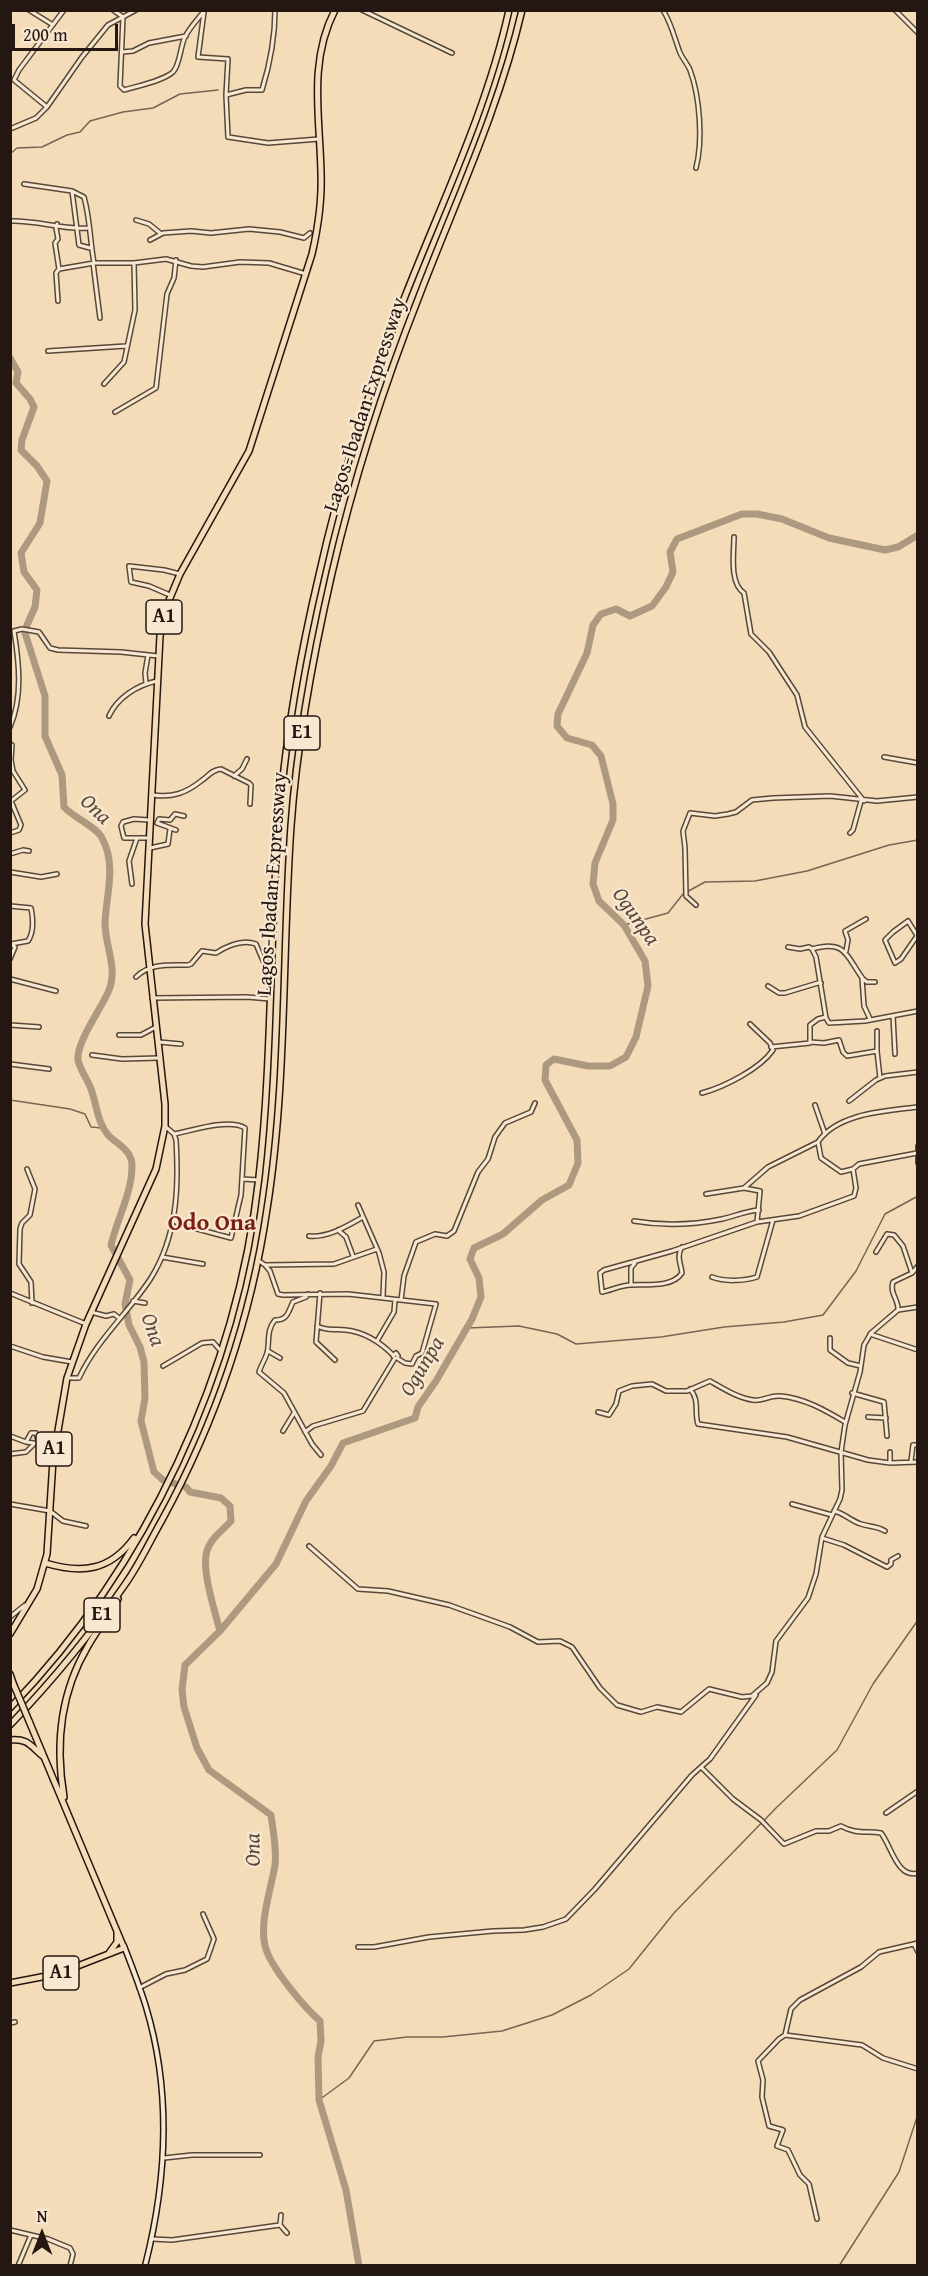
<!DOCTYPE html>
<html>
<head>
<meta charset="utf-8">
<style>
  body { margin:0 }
  #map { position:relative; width:928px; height:2276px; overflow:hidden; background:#f4dcb8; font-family:"Gentium Book Plus",serif }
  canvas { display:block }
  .frame { position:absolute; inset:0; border:12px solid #241610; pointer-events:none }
  .north { position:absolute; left:12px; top:2204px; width:60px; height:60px; -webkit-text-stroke:4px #f8e8d1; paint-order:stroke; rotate:0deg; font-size:16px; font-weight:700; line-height:24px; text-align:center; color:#241610 }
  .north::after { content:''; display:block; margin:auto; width:21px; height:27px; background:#241610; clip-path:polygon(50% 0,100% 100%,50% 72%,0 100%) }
  .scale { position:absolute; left:12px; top:24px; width:106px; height:27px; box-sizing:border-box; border:3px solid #241610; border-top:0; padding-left:8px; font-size:18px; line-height:21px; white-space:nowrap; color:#241610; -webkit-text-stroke:4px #f8e8d1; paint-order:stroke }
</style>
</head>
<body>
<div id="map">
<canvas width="928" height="2276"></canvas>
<div class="frame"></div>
<div class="north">N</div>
<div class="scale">200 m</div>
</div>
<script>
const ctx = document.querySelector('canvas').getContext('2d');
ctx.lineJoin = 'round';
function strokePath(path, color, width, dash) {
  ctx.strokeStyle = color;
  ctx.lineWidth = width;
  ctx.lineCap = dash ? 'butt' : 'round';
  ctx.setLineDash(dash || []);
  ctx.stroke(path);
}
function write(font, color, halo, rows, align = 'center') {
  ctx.font = font + ' "Gentium Book Plus",serif';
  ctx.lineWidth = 4.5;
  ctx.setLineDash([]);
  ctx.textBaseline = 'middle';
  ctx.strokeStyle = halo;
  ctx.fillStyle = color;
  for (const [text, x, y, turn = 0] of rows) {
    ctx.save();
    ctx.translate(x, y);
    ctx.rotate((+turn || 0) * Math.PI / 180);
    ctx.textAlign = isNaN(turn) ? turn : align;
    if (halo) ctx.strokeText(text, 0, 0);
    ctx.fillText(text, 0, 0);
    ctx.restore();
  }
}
strokePath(new Path2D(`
  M10 154 17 148 42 147 67 135 80 132 90 121 123 112 153 108 180 94 218 90
  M624 925 668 913 683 894 705 882 755 881 807 871 889 845 918 840
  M10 1100 70 1109 85 1114 91 1127 102 1128
  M467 1328 519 1326 557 1334 576 1344 661 1337 724 1327 784 1322 823 1315 856 1271 885 1214 918 1196
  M319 2100 349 2078 374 2041 407 2037H443L502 2031 552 2015 591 1995 629 1969 674 1913 776 1808 837 1750 873 1684 918 1620
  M839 2266 899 2172 918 2114`), '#766553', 1.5);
strokePath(new Path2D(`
  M10 358 18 372 16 383 30 399 34 407 22 440 21 450 37 466 47 481 40 523 21 553 24 572 37 590 35 607 27 625 25 633 45 696V736L62 775 64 807C74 818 97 827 102 838 117 865 106 895 105 923 105 946 118 968 109 990 102 1008 76 1042 78 1060 80 1070 88 1080 91 1089 97 1105 97 1122 108 1135 118 1145 132 1150 132 1166 132 1193 117 1219 111 1245L130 1280 125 1304 129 1325 140 1347 144 1362 145 1398 141 1421 154 1472 163 1480 186 1487 190 1492 221 1498 230 1506 231 1521C223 1530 210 1539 207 1551 201 1569 215 1612 220 1631
  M359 2266 346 2190 319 2100 318 2057 321 2041 320 2021C304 2007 275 1972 267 1952 257 1928 271 1890 275 1865 277 1849 273 1831 271 1815L209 1770 197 1748 184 1707 182 1690 185 1665 220 1631 276 1564 306 1501 331 1466 343 1443 415 1418 418 1407 436 1381 472 1319 481 1297 479 1278 470 1259 474 1248 503 1234 542 1200 569 1185 578 1163 577 1140 545 1080 546 1065 554 1059 588 1066H610L626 1057 636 1037 648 986 645 961 624 925 599 901 593 884 595 863 613 820V804L601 756 592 745 567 738 557 726 558 714 587 653 593 625 601 614 616 609 630 616 652 606 666 587 673 572 670 552 677 539 742 514H757L782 519 829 538 885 550 898 547 918 535`), '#ad997f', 7);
const street = new Path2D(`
  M29 10 53 25
  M113 10 123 17 120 86 124 90C137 86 163 81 173 72 180 65 180 47 185 37 190 27 198 19 205 10
  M275 10C275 38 270 64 262 90H246L226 95 228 137 268 143 319 139
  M362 10 452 53
  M663 10C671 23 674 36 679 50 681 57 687 63 690 70 700 97 703 141 696 168
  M895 10 918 33
  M204 12 198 57 228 59 226 95
  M122 52 133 51 149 43 186 36
  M47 107 14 80 19 70 64 10
  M10 129 36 118 47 107 82 57 108 25 136 10
  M24 184 72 191 84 197C90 218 90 241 94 263
  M72 191 79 245 90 248
  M136 220 149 224 160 233
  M10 221C37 220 63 230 88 228
  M57 224 56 228 58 239 55 243 59 269 56 273 58 301
  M150 240 163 233 191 231 211 233 249 229 280 232 304 238 310 233
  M93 263 100 318
  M59 269 94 263H134L166 259 191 266 203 267 240 262 269 263 306 274
  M48 351 126 346
  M104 384 124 362 135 310 134 263
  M115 412 156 388 167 294 174 278 176 260
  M734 537C734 553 729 583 744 593L751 634 769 652 797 695 805 727 864 801
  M170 595 149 586 131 582 129 566 164 570 180 574
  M146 683 145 673 148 655
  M109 716C117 698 137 685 157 681
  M10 727C23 697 19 662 14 631L22 629 39 632 50 648 58 650 121 652 158 656
  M10 744 12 745 11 760 13 771 25 790 11 801 21 825 19 830 10 833
  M884 757 918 763
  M234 776 242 769 247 759
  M153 795C172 798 186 793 201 781 209 776 211 770 221 769L249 783 251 785 250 804
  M157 823 159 819 170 820 175 814 184 816
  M157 823 176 830
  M850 833 853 830 861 801
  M148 838H124L121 826 123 822 134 819 149 820
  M150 848 168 844 170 829
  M10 854 23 850 29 851
  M10 872 41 877 57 874
  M132 884 129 861 137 838
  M696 905 686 896 685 848 683 831 690 813 715 816 728 814 736 812 752 800 773 798 830 796 877 801 918 797
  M10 906 31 908C33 918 34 932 28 941L11 944
  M917 936 901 959 895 963 885 940 893 932 908 921 918 937
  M788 947 800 949 809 947 812 949C846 939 846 956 863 979L867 982H875
  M812 949 816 957 826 1018 829 1023 865 1021 918 1011
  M846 951 848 940 845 931 866 919
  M10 959 15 947 11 944
  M136 977C150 963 169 965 188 965L191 964 202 951 216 953C227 946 242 939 256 944L264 963 271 967
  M862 978 864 1006 870 1019
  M10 979 56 991
  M768 986 779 993H785L818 983H821
  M152 998 247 997 270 999
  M893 1016 895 1054
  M10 1025 39 1027
  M119 1035H141L156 1027
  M159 1042 181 1044
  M810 1042 824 1043 839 1040 843 1052 847 1056 877 1051V1031
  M771 1047 810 1043V1025L818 1019 826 1017
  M877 1051 880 1078
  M92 1055 122 1059 159 1058
  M10 1064 49 1069
  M702 1093C724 1087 760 1069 773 1050L770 1043 750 1024
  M849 1101 876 1080 885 1076 918 1072
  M815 1105 825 1134
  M818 1142 821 1158 841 1172 853 1169
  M918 1146V1163
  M27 1169 35 1189 30 1215 22 1223 20 1229 19 1264 31 1282 32 1303
  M242 1179 259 1180
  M706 1194 744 1188 768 1167 818 1142C837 1113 886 1111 918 1107
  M358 1205 379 1253 384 1272 383 1296
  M173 1220 179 1224 231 1238 241 1195 245 1128C229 1118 191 1131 174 1134
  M634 1221C663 1226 693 1225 722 1219 735 1216 746 1211 759 1210
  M757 1222 799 1216 854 1196 856 1188 853 1169 859 1164 917 1153
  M338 1230 346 1237 353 1256
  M309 1236C328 1238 347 1226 363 1217
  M682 1247C676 1256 681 1264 682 1273 672 1288 646 1284 631 1285 621 1285 612 1290 602 1292L600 1273 604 1270 672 1251 757 1222 760 1191 744 1188
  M876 1252 887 1234 894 1235 903 1246 912 1273
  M162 1257 203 1264
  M259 1261 265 1265 334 1264 377 1249
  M265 1265 270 1271 278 1294 283 1295 348 1294 436 1304 422 1353 416 1356 412 1364 405 1363 397 1358
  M712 1277C725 1282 744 1281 757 1277L773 1220
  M631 1285V1268L635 1263
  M10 1293 86 1324
  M320 1293 316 1342 335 1360
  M308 1294 306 1297 293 1302C288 1312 288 1320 275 1320 266 1330 270 1342 267 1353 265 1360 261 1365 259 1372L284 1393 312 1444 321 1455
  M401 1300 404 1276 416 1242 435 1234 447 1236 454 1231 478 1172 488 1159 495 1137 505 1123 531 1112 535 1103
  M133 1301 145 1303
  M898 1310 918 1307
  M91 1312 106 1316 114 1314 119 1318
  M317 1326C330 1332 334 1328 346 1330 364 1332 381 1343 393 1355
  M870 1334 918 1350
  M830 1338V1350L848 1363 861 1366
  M377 1341 394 1312 395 1300
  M10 1346 43 1357 72 1362
  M268 1351 280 1358
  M393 1356 396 1353 398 1356
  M163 1366 202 1343 213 1342 220 1350
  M67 1378H79C96 1341 129 1312 151 1278 177 1236 179 1188 176 1140L174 1134 166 1127
  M690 1389C700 1400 694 1412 698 1424L787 1437 868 1460 890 1463 918 1462
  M852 1393 884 1402 887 1436
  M598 1412 609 1415 616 1404 619 1391 632 1386 652 1384 666 1391H687L710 1381C724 1389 738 1398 753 1400 761 1402 770 1395 780 1396 804 1398 825 1410 845 1422
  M868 1417 886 1418
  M283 1431 294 1413
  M305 1432 313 1426 363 1411 395 1358
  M10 1436 26 1442 55 1446
  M26 1442 31 1433H36L39 1444
  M890 1452V1463
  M10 1454 26 1452 34 1444
  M911 1461 913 1445H918
  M10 1504 50 1511 63 1521 86 1526
  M792 1504 832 1515
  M834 1511C844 1513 851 1521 861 1524 870 1527 877 1526 885 1531
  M822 1538 844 1545 887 1567 891 1564V1560L898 1556
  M309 1546 358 1589 388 1591 449 1605 510 1627 538 1642 560 1641 572 1647 600 1688 617 1705 641 1712 657 1707 681 1712 709 1689 742 1697 752 1696 767 1683 772 1672 776 1641 808 1598 816 1574 822 1537 840 1499 842 1490 841 1452 845 1425 860 1372 864 1345 871 1333 898 1310C899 1300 889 1293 893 1282L912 1273 918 1266
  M10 1617 25 1605
  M701 1767 733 1799 761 1820 784 1844 816 1831H829L841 1826C855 1834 865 1831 881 1833 891 1845 897 1879 918 1873
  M886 1813 918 1791
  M914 1944 918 1952
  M358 1947H374L429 1937 493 1931 524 1930 543 1927 566 1919 595 1889 692 1775 710 1759 756 1695
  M139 1988 166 1974 185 1970 207 1959 214 1939 203 1914
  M10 2023 15 2022
  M785 2035 862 2045 883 2058 918 2069
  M164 2158 192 2155H260
  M281 2215 280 2225 287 2233
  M817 2219 809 2184 800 2175 788 2150 777 2146 783 2130 769 2126 762 2097 763 2080 758 2061 779 2039 785 2035 791 2009 800 2000 861 1967 879 1952 918 1943
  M10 2230 48 2239 70 2248 73 2254 70 2266
  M152 2239 172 2240 280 2225
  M18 2266 31 2235`);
const secondary = new Path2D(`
  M124 1946C132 1967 140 1987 146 2007 172 2093 167 2180 145 2266`);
const highway = new Path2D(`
  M45 1563C82 1574 110 1571 134 1538
  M10 1634 37 1589 47 1554 53 1460 67 1378 86 1324 156 1169 165 1126V1104L145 924 160 636 165 610 180 574 249 451 312 254C318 228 322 200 321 173 320 117 308 62 335 10
  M10 1674 13 1683
  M10 1708C147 1566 237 1373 259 1177 273 1054 269 930 280 807 287 729 301 651 319 575 340 481 369 389 404 299 441 204 487 110 509 10
  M10 1725C52 1681 91 1634 126 1583 140 1563 150 1541 162 1520 215 1423 251 1318 267 1209 287 1083 282 953 291 826 297 741 313 656 332 573 354 478 384 385 420 294 456 200 499 109 522 10
  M10 1740C29 1738 31 1747 44 1757
  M64 1797C55 1744 60 1693 88 1646 97 1630 109 1615 118 1599
  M109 1953 117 1942V1932
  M10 1983 57 1974 124 1948 29 1721`);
strokePath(street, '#58483a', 6);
strokePath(secondary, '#241610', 7);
strokePath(highway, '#241610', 8);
strokePath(street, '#f8e8d1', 3);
strokePath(secondary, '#f8e8d1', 4);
strokePath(highway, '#f4dcb8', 5);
const highwayBridge = new Path2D(`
  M13 1683 29 1721`);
strokePath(highwayBridge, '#241610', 8, []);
strokePath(highwayBridge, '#f4dcb8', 5);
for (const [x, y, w] of [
  [164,617,36],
  [302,733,36],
  [54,1449,36],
  [102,1615,36],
  [61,1973,36]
]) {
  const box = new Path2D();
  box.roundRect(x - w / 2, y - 17, w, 34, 4.5);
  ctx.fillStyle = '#f8e8d1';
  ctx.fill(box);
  strokePath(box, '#241610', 1.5);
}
write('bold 20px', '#241610', null, [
  ["A1",164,617],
  ["E1",302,733],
  ["A1",54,1449],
  ["E1",102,1615],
  ["A1",61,1973]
]);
write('21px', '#241610', '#f8e8d1', [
  ["Lagos-Ibadan Expressway",366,405,-72],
  ["Lagos-Ibadan Expressway",273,884,-86]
]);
write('italic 22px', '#5b4a3c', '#f8e8d1', [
  ["Ona",95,810,43],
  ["Ogunpa",635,917,55],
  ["Ona",152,1330,71],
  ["Ogunpa",423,1367,-59],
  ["Ona",254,1850,-91]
]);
write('bold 24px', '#7a1f14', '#f8e8d1', [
  ["Odo Ona",212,1224]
]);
</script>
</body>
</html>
